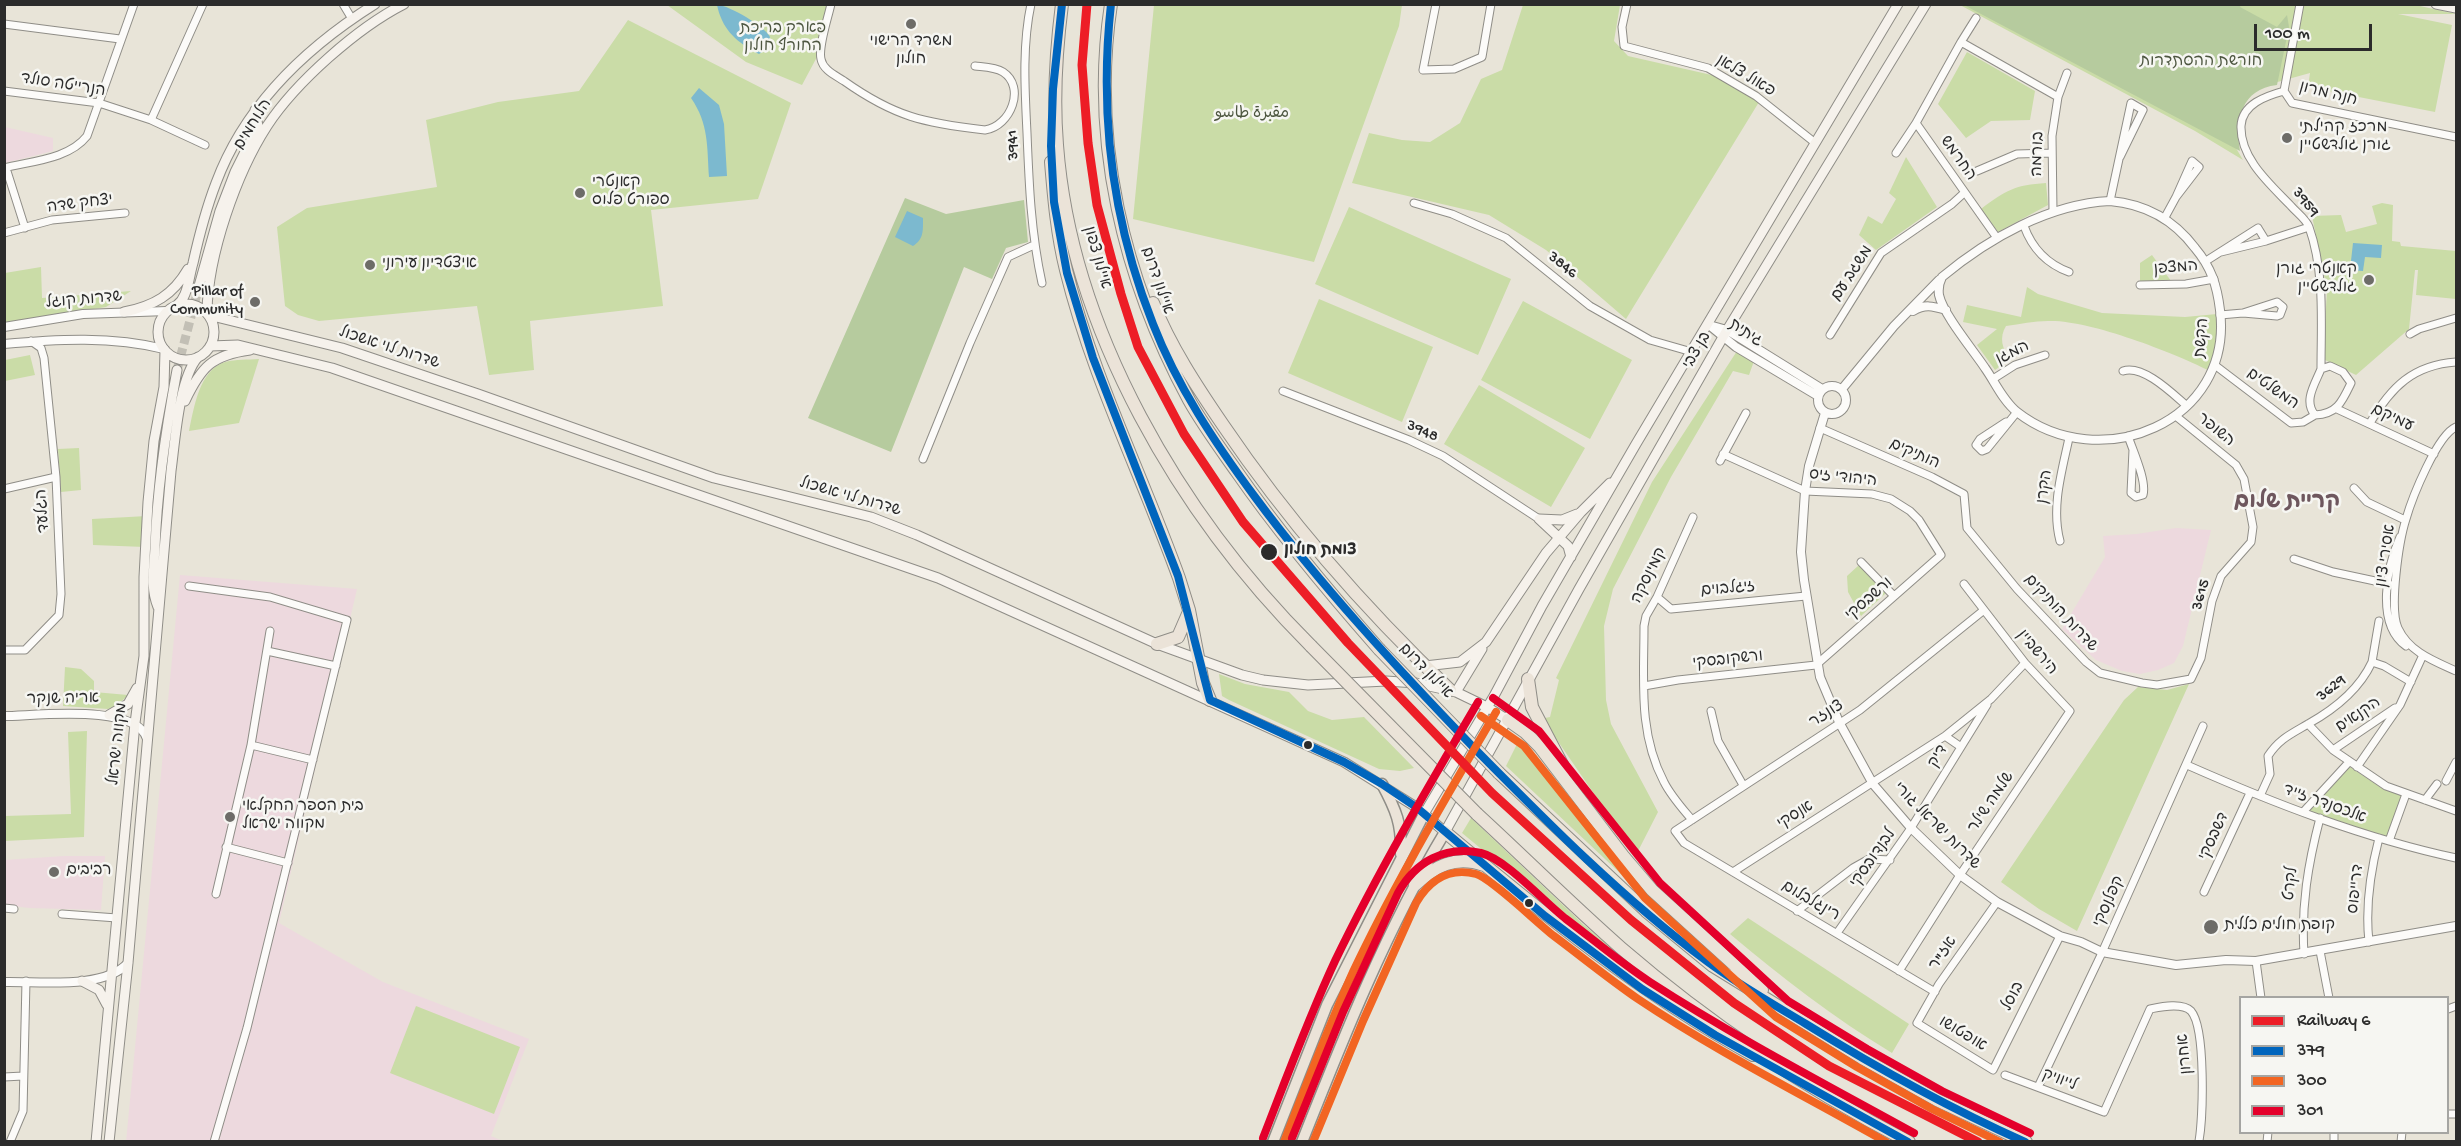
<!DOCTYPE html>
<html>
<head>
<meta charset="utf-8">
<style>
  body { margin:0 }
  #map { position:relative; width:2461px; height:1146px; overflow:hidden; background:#e8e4d8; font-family:"Gochi Hand",sans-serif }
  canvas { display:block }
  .frame { position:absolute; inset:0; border:6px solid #2b2b2b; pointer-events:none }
  .legend { position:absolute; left:2239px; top:996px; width:210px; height:138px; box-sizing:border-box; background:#f6f6f2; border:2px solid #a5a5a2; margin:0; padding:8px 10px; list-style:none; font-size:18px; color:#2b2b2b }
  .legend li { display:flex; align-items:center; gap:12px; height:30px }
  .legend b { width:30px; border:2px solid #a5a5a2 }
  .scale { position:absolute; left:2254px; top:24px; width:118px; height:27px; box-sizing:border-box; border:3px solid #2b2b2b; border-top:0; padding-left:8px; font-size:18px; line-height:21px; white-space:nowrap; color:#2b2b2b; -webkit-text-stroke:4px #f6f6f2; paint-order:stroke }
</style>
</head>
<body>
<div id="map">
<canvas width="2461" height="1146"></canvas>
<div class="frame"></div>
<ul class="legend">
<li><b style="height:8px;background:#ed1d26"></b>Railway 6</li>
<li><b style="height:8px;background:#0065bd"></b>379</li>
<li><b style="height:8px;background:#f26522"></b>300</li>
<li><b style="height:8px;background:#e4002b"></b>301</li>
</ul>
<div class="scale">100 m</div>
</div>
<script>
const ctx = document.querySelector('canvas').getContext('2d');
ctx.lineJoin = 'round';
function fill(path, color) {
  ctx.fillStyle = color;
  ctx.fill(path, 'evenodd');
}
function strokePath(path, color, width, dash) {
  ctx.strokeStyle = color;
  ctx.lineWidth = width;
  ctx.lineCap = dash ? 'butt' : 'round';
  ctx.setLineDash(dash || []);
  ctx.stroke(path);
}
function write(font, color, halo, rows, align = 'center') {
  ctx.font = font + ' "Gochi Hand","Playpen Sans Arabic","Playpen Sans Hebrew",sans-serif';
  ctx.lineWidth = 5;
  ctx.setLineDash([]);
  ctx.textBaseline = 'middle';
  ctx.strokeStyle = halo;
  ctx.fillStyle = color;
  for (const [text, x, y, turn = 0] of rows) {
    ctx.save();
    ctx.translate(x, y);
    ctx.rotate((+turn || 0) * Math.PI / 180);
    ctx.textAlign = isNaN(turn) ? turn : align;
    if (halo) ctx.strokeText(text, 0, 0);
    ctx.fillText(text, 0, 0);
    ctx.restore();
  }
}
fill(new Path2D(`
  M5 127 53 138V151L5 163Z
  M2176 528 2211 530 2183 646 2174 663 2158 670 2140 674 2122 671 2096 660 2062 629 2105 557 2103 536 2137 534Z
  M180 575 357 589 279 923 383 982 529 1039 491 1136 503 1141 126 1142Z
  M64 856H105L101 910 29 908 5 905 4 860Z`), '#edd9de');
fill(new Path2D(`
  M2411 4 2456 14H2398L2452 25 2435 112 2308 87 2310 73 2245 91 2233 143 2243 160 2195 131 1960 5Z
  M667 5H827L817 57 802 85 746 62Z
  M1154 5H1402L1399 26 1314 262 1133 219Z
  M1523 5H1620L1614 41 1628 56 1716 76 1759 102 1626 319 1546 250 1489 215 1352 183 1369 133 1402 140 1430 142 1460 123 1481 79 1502 70Z
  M628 20 791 103 758 199 651 210 663 306 530 321 534 370 489 375 477 306 319 321 298 315 285 306 277 227 307 208 437 187 426 120 498 102 579 91Z
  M1967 52 2035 91 2030 120 1991 121 1966 138 1938 104Z
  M1906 157 1937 207 1876 250 1859 235 1868 216 1882 224 1896 199 1889 193Z
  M2046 183 2048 205 1998 232 1981 209C2006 190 2015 185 2046 183Z
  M2382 203 2393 205 2392 241 2400 242 2401 246 2456 251V299L2416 295 2418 270H2415L2409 329 2356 375 2323 359 2327 290 2312 216 2341 215 2346 232 2377 224 2372 206Z
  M1349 207 1511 279 1478 355 1315 284Z
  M2152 255 2174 285H2140V263Z
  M41 267 42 298 131 291 106 307 5 323V273Z
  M2027 287 2038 294 2102 313 2185 317 2217 314C2218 333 2216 352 2208 370 2172 352 2087 319 2048 321 2034 321 2020 324 2006 326 1999 337 2002 349 2010 359L1995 370 1977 345 1997 329 1963 322 1967 305 2021 317Z
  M1319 299 1433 347 1402 422 1288 373Z
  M1523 301 1632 360 1590 439 1481 380Z
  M1737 351 1754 361 1749 375 1733 371 1671 477 1613 589 1604 626 1606 700 1611 724 1658 812 1636 855 1555 737 1545 718 1550 717 1559 680 1556 678 1652 482Z
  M30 355 35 375 5 381V360Z
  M259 359 239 423 189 431C194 408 199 370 225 362 236 359 248 360 259 359Z
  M1479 385 1585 448 1551 507 1444 444Z
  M79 448 81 490 61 492 58 449Z
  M147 516 145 547 93 545 92 519Z
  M1859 565 1886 593 1861 616 1848 592 1847 576Z
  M65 667 81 669 94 681V692L128 695 118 705 108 709 63 706Z
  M1219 674 1245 684 1289 692 1308 711 1332 720 1364 717 1414 768 1400 771 1379 769 1229 700 1222 696Z
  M2189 684 2077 931 2039 909 2001 882 2124 700 2138 687 2167 690Z
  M87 731 84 837 5 841V816L71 814 68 732Z
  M1518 742 1543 767 1619 861 1675 919 1671 921 1506 766Z
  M2350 767 2383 789 2402 795 2389 839 2308 812Z
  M1471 818 1584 925 1653 984 1566 919 1462 833Z
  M1748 918 1909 1024 1892 1053C1834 1018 1781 977 1730 934Z
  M416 1006 520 1047 494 1114 390 1073Z`), '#cadca7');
fill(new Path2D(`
  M1964 5H2241L2240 7 2277 27 2287 15 2289 27 2277 85C2241 89 2235 120 2240 151Z
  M905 198 946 214 1024 200 1028 242 1006 248 992 279 964 267 891 452 808 418Z`), '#b6cb9e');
fill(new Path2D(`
  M717 5C727 4 766 27 770 37L765 50 759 54 755 52C734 40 722 28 717 5Z
  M699 88 719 105 724 124 727 176 709 177C707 147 709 124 691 98Z
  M907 211 923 218C923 231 924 239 913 246L895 237Z
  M2353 243 2382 245 2381 258 2365 257 2363 271 2350 270Z`), '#7cb9cf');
strokePath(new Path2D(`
  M177 370 199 286`), '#c2bfb5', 9, [9, 4.5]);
const minor = new Path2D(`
  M343 4 352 19
  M831 4C828 18 818 47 821 59 823 70 835 75 844 81 895 117 924 123 985 130 1011 126 1026 87 1003 72 995 67 983 67 975 66
  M1031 4C1022 46 1025 91 1027 133 1029 184 1031 233 1042 283
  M1436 4 1423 70 1454 69 1482 57 1491 4
  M1627 4 1622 27 1624 46 1708 68 1756 96 1814 142
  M2300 4 2284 91 2292 103 2456 137
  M4 24 120 39
  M1961 42 1976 18
  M4 91 99 103 151 120 205 145
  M2284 91C2266 96 2242 104 2241 126 2240 159 2271 185 2291 206 2297 213 2306 219 2309 227 2325 272 2321 322 2321 369
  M2058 97 2067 73
  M151 120 203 4
  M1916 123 1961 42 2058 97 2052 136 2053 211
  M1896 153 1916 123 1997 238
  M4 168C32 161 69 159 87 136L134 4
  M6 168 25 228
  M1977 171 2017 154 2051 153
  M2110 201 2131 103 2143 110 2120 157
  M1414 203 1452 214 1506 238 1590 306 1650 340 1692 352
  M2164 219 2176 197 2199 167 2192 161 2176 197
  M2024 226C2032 248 2047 264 2069 272
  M4 233 52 220 125 213
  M2266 241 2309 227
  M2206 261 2258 228 2266 241 2221 252
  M2140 285 2186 284 2214 279
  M2220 315 2243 313 2277 316 2280 315 2283 307 2277 302 2243 313
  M2410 334 2419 329 2456 318
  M1830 335 1881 253 1952 204 1964 193
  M2216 366 2291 423 2303 422 2315 415
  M2330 366 2343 372 2351 383C2342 402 2337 414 2315 415 2303 401 2315 384 2321 369Z
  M2123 371C2143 364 2173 394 2187 406
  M1993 379 2015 365 2045 355
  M1283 391 1409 440 1443 456 1539 519
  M2337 409 2434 454
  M2006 422 1980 439 1976 445 1982 451 1987 449 2017 412
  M2370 423C2391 387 2413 365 2456 362
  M2456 427C2437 435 2412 498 2406 519 2399 541 2389 608 2398 628 2409 652 2434 661 2456 671
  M1820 428 1932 477 1964 494 1967 528 2017 589 2086 662 2100 673 2142 683 2157 685 2191 679 2201 658 2212 601 2221 576 2251 542 2253 527 2244 479 2236 465 2177 417
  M2128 436C2133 451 2147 481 2143 495L2136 497 2131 493 2133 450
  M923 459 970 343 1008 257 1034 245
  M1720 461 1746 413
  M2354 488 2367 502 2405 520
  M4 489 56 477
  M2400 537C2387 566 2375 624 2406 646
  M2060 541C2051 507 2062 471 2069 438
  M2294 559 2333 572 2389 584
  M1861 562 1894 596
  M189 586 270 597 347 620 247 1028 214 1142
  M1657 597 1671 609 1806 596
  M4 650H25L59 615 61 594 56 477 44 358 41 348 31 341
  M267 651 336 666
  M2372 662 2379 621
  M1644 686 1678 680 1816 665 1941 555 1919 520 1910 511 1891 499 1872 494 1805 491 1723 454
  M1711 711 1718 741 1743 785
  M2308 724 2333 750 2386 786 2456 811
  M1945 736 1961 747
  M251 745 313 760
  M2333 750 2395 708
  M2187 765C2273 803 2363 838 2456 858
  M2357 767 2400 705 2423 655
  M2446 781 2456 762
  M2260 796 2270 774 2268 756C2279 739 2291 734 2308 724 2335 709 2359 690 2372 662L2384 666 2411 682
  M2425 800 2437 784
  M2304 811 2349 762
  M1692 820C1682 808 1671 796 1664 782 1638 733 1644 680 1644 626L1646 616 1657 597 1693 517
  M2389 841 2406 794
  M226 847 288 863
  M1733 872 1945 736 1991 699 2025 663
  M2204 892 2250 793
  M216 894 251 745 270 631
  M1997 902 1939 984 1917 1023 1993 1070 2060 936
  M4 908 14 909
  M1797 911 1853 868 1869 859 1890 860
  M62 914 117 918
  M1837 933 1911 828 1987 705
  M2369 942C2365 906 2370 873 2379 838
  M2320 951 2329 998
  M2304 954C2301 906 2308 864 2320 818
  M2256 961 2261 998
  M1899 971 1960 875 2070 711 2025 663 1964 584
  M1935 992 1684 843 1675 831 1860 710 1984 610
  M2448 1009 2456 1006
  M2005 1075 2104 1112 2150 1009C2160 1007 2182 1002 2191 1011 2206 1028 2203 1118 2199 1141L2200 1142
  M4 1077 23 1076
  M2038 1087 2100 957 2203 726
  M2448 1114H2456
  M10 1142 23 1111 26 981
  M2267 1142 2268 1132
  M2334 1142V1132
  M2401 1142 2402 1132`);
const tertiary = new Path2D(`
  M2110 201C2145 204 2174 220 2195 248 2211 267 2217 285 2220 310 2234 422 2100 477 2017 412 2003 401 1995 382 1985 368 1973 350 1943 314 1939 295 1938 288 1939 283 1942 277 1989 238 2049 204 2110 201Z
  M1913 311C1925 304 1932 306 1946 310
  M1709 325 1727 330 1822 389
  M1709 325 1736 347 1818 396
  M4 327 83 314 167 311
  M4 344C58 339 112 336 164 349
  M1818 400a14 14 0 1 1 28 0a14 14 0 1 1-28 0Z
  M1842 389 1894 326 1939 280
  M1825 413 1809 466 1805 491 1801 552 1804 580 1820 677 1839 722 1873 784 1911 828 1960 875 1997 902 2060 936 2081 942 2102 952 2176 965 2226 960 2256 961 2456 926
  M4 716C35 716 137 703 147 739
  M4 982C39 981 103 990 128 963`);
const secondary = new Path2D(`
  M2436 4 2456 8
  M199 286 220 211 235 172 258 126 255 110
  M158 332a28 28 0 1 1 56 0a28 28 0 1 1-56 0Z
  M177 305C181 302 183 299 185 294 189 284 190 273 193 263 199 236 206 209 216 183 245 105 305 48 375 4
  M124 312C154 306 173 295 188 269
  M207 312C208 255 236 174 267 126 296 82 357 28 404 4
  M208 315 342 348 478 394 714 478 871 517 917 535 1157 644 1242 675 1263 680 1308 685 1386 681 1416 683 1456 692 1487 707 1508 720
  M210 346 238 345 332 368 938 578 1344 762 1416 807 1445 832 1579 589 1727 330 1926 4
  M185 401C201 367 212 355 250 350
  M1539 519 1568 546 1571 557
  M1539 519 1562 520 1577 514
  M158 607C150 588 154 568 155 548 157 488 166 429 177 370
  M1425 666 1460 662 1486 642 1546 553 1581 512 1610 483
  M1456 692 1482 649
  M109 715 128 704 137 688
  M1424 814 1494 696 1542 606 1636 444 1898 4
  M82 981 99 990 107 1005
  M96 1142 135 723 144 656V577L148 502 154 441 164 387 165 350
  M109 1142 128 963 171 471C175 442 179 378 198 357`);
const trunk = new Path2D(`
  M1382 784C1396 810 1402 824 1401 854
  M1273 1142 1327 1005 1424 814
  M1302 1142C1344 1036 1386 930 1445 832`);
const motorway = new Path2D(`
  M1062 4C1056 51 1053 97 1057 145 1071 331 1181 516 1311 646
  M1111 4C1090 141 1124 280 1189 400 1203 425 1220 448 1237 472 1280 534 1329 592 1379 649
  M1051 162C1054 198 1057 234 1066 270 1092 376 1142 475 1179 578L1189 610 1203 683 1210 700
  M1153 303C1170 346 1197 387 1223 425 1288 521 1366 610 1450 690
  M1157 644 1178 637 1188 614
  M1528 679 1532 707 1565 770
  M1508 720 1525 732 1540 747 1623 856 1652 890 1762 990
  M1499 773 1646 911 1713 966 1862 1058 1937 1100 2026 1142
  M1477 814C1525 858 1572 905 1621 948 1708 1023 1807 1089 1909 1142
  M1445 832C1543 914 1640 993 1753 1055
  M1415 885C1435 866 1455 855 1484 865`);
strokePath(minor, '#8f8d87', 9);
strokePath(tertiary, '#8f8d87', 10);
strokePath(secondary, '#8f8d87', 11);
strokePath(trunk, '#8f8d87', 13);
strokePath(motorway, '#8f8d87', 14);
strokePath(minor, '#fcfbf9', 7);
strokePath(tertiary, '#fcfbf9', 8);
strokePath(secondary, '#f6f2ec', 9);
strokePath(trunk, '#ebe3d8', 10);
strokePath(motorway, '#ebe3d8', 12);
const motorwayBridge = new Path2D(`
  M1311 646 1477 814
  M1379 649 1499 773`);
strokePath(motorwayBridge, '#8f8d87', 14, []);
strokePath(motorwayBridge, '#ebe3d8', 12);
strokePath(new Path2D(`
  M1062 4 1053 89 1051 146 1054 202 1067 273 1093 358 1178 576 1210 700 1344 762 1382 784 1416 807 1545 916 1642 989 1715 1035 1908 1142
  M1111 4C1099 114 1112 221 1153 324 1177 386 1215 443 1255 497 1321 586 1397 668 1474 748 1548 823 1623 899 1708 962 1739 985 1773 1004 1806 1024 1877 1068 1949 1108 2025 1142`), '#0065bd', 8);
strokePath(new Path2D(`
  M1481 716 1524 746 1645 898 1776 1017 1857 1067 1932 1109 2000 1142
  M1284 1142C1306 1085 1328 1028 1353 972 1395 883 1446 798 1496 712
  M1313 1142 1363 1021 1416 903C1429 881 1449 867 1476 874 1491 878 1537 923 1554 936 1582 957 1609 979 1638 999 1717 1052 1803 1095 1886 1142`), '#f26522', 8);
strokePath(new Path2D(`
  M1493 698 1539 731 1660 883 1788 1001 1867 1049 1942 1091 2030 1133
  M1263 1138C1286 1079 1308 1019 1335 961 1378 872 1428 787 1478 702
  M1292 1138 1343 1012 1398 893C1415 862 1445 845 1481 853 1506 859 1544 902 1566 919 1594 940 1621 963 1650 982 1735 1037 1825 1084 1914 1133`), '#e4002b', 8);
strokePath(new Path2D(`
  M1087 4 1082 65 1088 143 1097 205 1121 294 1138 347 1184 434 1243 522 1348 643 1492 793 1631 920 1734 1003 1829 1066 1978 1142`), '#ed1d26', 9);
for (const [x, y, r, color] of [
  [911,24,6,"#6d6c68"],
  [2287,138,6,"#6d6c68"],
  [580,193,6,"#6d6c68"],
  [370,265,6,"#6d6c68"],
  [2369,280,6,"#6d6c68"],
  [255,302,6,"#6d6c68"],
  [1269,552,9,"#2b2b2b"],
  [1308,745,5,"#2b2b2b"],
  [230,817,6,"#6d6c68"],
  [54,872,6,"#6d6c68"],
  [1529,903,5,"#2b2b2b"],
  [2211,927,8,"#6d6c68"]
]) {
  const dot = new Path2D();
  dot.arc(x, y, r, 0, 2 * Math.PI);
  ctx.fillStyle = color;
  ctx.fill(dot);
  strokePath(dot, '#f6f6f2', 2);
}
write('16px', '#4d5640', '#f6f6f2', [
  ["פארק בריכת",783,30],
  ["החורף חולון",783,48],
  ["חורשת ההסתדרות",2201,63],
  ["مقبرة طاسو",1252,115]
]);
write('16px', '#2b2b2b', '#f6f6f2', [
  ["משרד הרישוי",911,43,"center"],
  ["חולון",911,61,"center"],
  ["מרכז קהילתי",2299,129],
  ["גורן גולדשטיין",2299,147],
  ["קאנטרי",592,184],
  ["ספורט פלוס",592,202],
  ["איצטדיון עירוני",382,265],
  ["קאנטרי גורן",2357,271,"right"],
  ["גולדשטיין",2357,289,"right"],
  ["Pillar of",243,293,"right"],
  ["Community",243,311,"right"],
  ["בית הספר החקלאי",242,808],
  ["מקווה ישראל",242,826],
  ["רביבים",66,872],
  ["קופת חולים כללית",2224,927]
], 'left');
write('16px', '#2b2b2b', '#f6f6f2', [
  ["פאול צלאן",1745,77,31],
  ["הנרייטה סולד",63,86,9],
  ["חנה מרון",2328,95,14],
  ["הלוחמים",254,125,-58],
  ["3941",1014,145,-92],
  ["בורמה",2039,154,-88],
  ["החרמש",1957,159,55],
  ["3959",2305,203,51],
  ["יצחק שדה",80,205,-7],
  ["איילון צפון",1096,258,74],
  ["3846",1562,266,39],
  ["המצפן",2176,269,-5],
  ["משגב עם",1853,274,-57],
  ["איילון דרום",1156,281,71],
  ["שדרות קוגל",84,301,-5],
  ["גיתית",1745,334,34],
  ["הקשת",2203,338,-85],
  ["שדרות לוי אשכול",389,349,18],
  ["בן צבי",1698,351,-60],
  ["המגן",2013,354,-26],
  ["המשלטים",2272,390,35],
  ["עמיקם",2392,419,25],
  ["השופר",2215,431,39],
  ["3948",1422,432,24],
  ["הותיקים",1914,455,24],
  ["היהודי זיס",1843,479,6],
  ["הקרן",2046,487,-82],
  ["שדרות לוי אשכול",850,498,16],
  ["הגלעד",44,511,-94],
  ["אסירי ציון",2387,556,-82],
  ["קמינסקה",1650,576,-64],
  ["זיגלבוים",1728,590,-5],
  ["3615",2202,595,-74],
  ["ורשבסקי",1870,600,-41],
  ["שדרות הותיקים",2060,614,47],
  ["הירשביין",2036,653,50],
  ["ורשקובסקי",1728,661,-6],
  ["איילון דרום",1425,672,46],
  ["3629",2332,689,-39],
  ["אריה שנקר",63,700,-1],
  ["צונזר",1827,715,-32],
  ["הקנאים",2359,716,-34],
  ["מקווה ישראל",119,744,-84],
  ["דיק",1939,757,-59],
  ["שלמה שילר",1992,803,-56],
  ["אלכסנדר זייד",2324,805,20],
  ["אנסקי",1796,816,-32],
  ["שדרות ישראל גורי",1936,827,45],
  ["דשבסקי",2215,837,-65],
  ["לבנדובסקי",1874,859,-55],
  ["לקרט",2292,884,-83],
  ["דרייפוס",2357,889,-84],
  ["רינגלבלום",1810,902,30],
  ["קפלנסקי",2110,902,-66],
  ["אז\"ר",1944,954,-56],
  ["בוסל",2014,997,-63],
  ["אופטושו",1962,1035,31],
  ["אחרון",2186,1054,-96],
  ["לייוויק",2059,1081,21]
]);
write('bold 16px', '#2b2b2b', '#f6f6f2', [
  ["צומת חולון",1284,552]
], 'left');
write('bold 22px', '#6e575e', '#f6f6f2', [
  ["קריית שלום",2287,504]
]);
</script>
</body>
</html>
